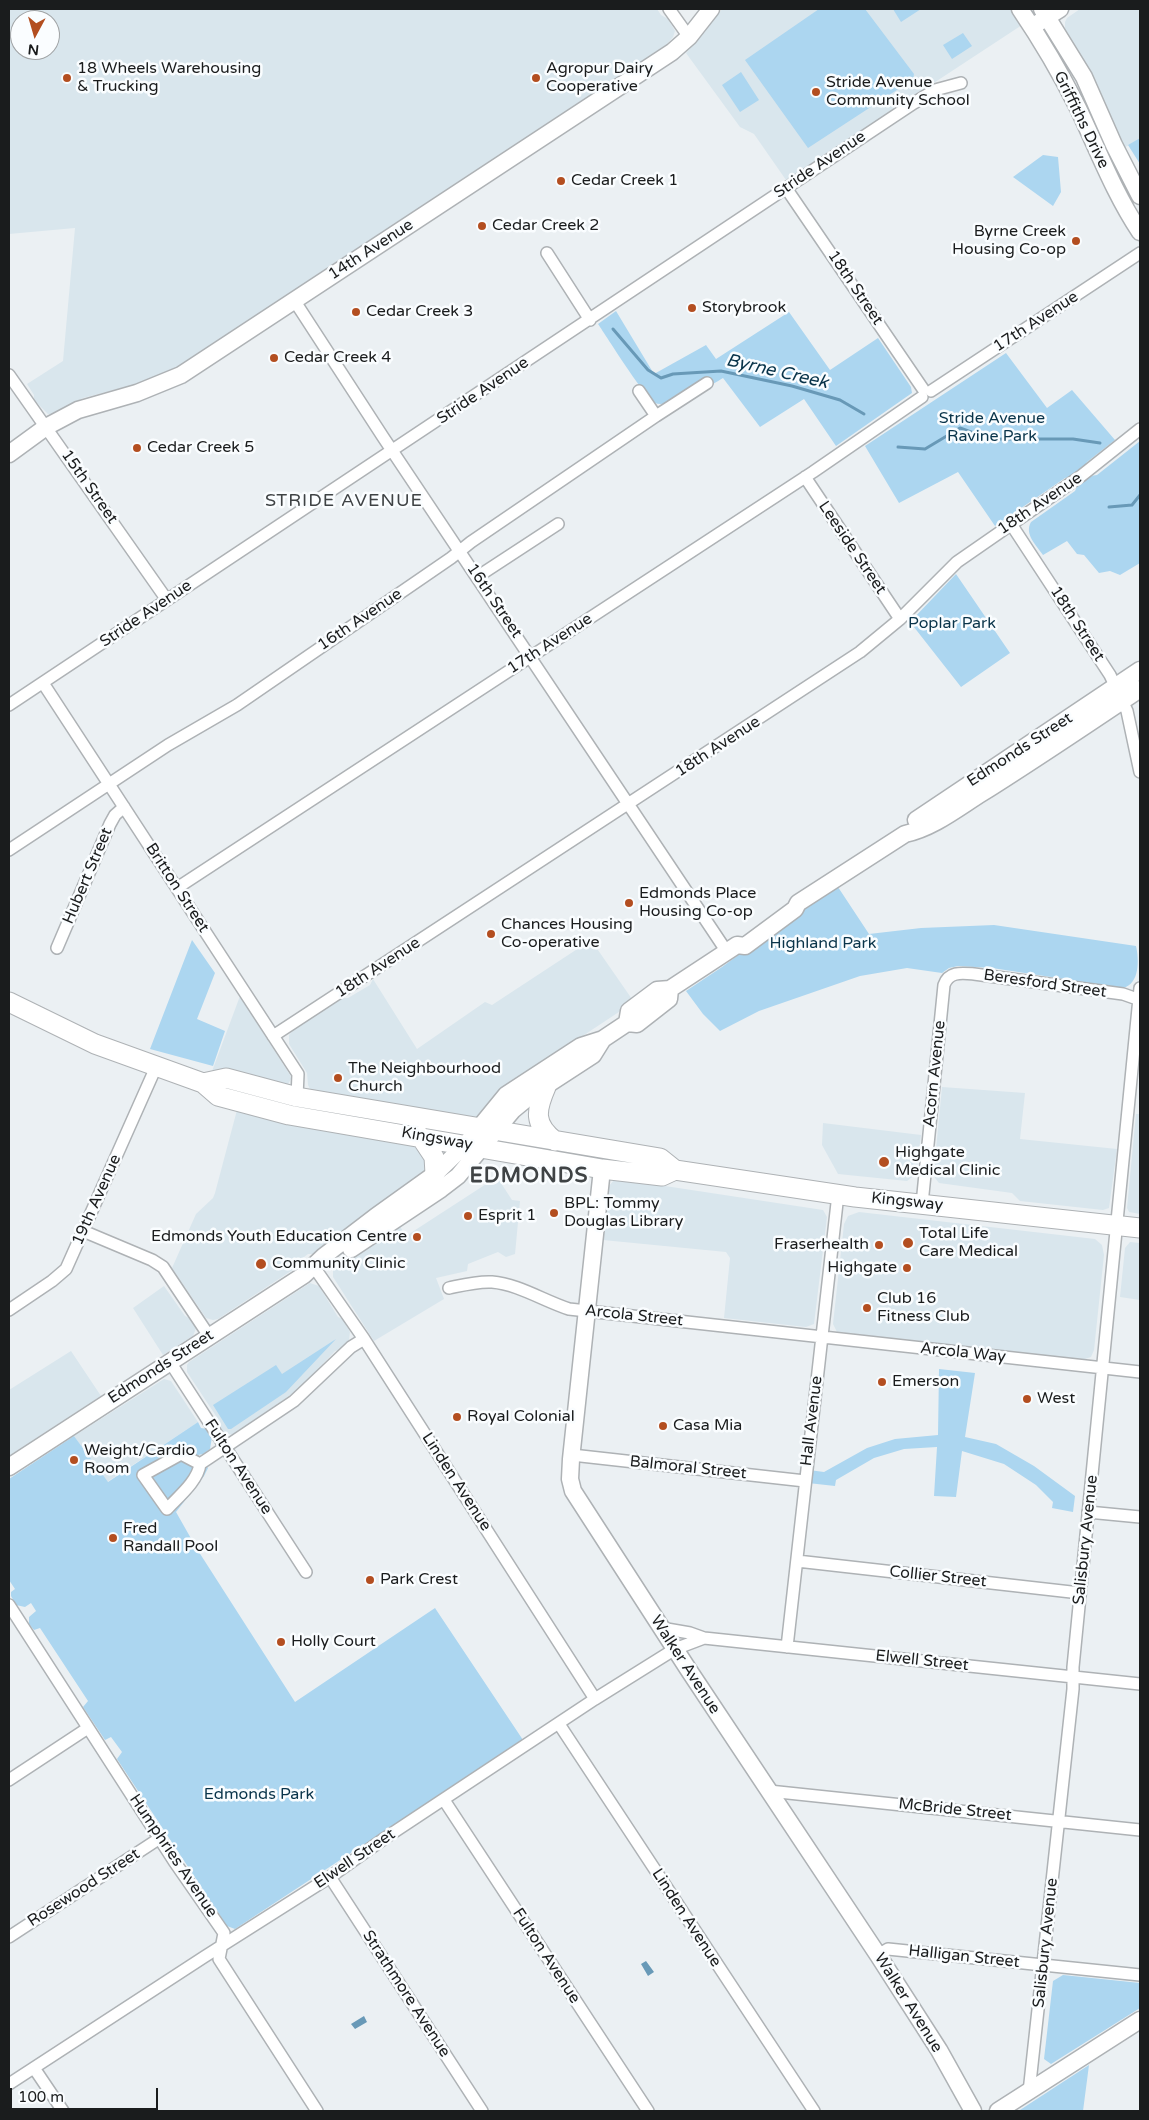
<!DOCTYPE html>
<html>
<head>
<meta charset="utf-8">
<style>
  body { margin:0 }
  #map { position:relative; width:1149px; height:2120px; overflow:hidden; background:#ebf0f3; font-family:"Varela Round",sans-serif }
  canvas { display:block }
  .frame { position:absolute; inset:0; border:10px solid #1a1c1d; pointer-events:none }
  .north { position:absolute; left:10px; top:10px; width:50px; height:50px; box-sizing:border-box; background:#fafdff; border:1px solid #a0a3a5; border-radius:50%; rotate:186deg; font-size:14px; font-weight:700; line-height:20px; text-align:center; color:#1a1c1d }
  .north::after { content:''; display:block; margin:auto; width:18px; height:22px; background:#b34e20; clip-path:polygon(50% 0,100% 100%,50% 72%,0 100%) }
  .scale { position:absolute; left:10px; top:2088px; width:148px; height:22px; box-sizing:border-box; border:2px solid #1a1c1d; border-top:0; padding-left:6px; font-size:15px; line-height:18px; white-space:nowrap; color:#1a1c1d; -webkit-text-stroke:4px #fafdff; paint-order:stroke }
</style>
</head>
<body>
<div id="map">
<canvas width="1149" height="2120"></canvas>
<div class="frame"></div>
<div class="north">N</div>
<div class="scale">100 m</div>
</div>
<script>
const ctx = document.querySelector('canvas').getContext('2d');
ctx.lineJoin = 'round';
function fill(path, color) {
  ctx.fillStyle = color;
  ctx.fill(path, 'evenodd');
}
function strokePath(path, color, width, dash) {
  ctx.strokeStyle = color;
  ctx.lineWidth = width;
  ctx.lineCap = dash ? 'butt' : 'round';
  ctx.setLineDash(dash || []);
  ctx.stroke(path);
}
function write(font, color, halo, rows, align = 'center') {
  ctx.font = font + ' "Varela Round",sans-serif';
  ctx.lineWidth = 5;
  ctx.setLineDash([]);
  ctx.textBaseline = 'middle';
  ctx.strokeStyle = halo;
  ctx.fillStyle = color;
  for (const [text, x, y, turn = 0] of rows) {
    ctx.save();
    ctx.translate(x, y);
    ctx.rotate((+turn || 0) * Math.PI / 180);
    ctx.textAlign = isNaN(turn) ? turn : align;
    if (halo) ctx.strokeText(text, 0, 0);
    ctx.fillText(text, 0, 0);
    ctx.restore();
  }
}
fill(new Path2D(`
  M9 9H657L661 15 668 19 675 31 673 37 666 45 594 93 591 99 584 100 569 110 566 116H559L444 192 440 198H435L181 365 145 382 83 398 52 414H48L34 400V395L27 384 63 361 75 228 9 234ZM20 20H50V50H20Z
  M722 9H1012L1022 25 786 180 754 134 740 127 686 53 704 33Z
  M1080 9H1140V138L1124 148 1094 79 1065 29V22L1067 18Z
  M591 940 634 1002 504 1088 477 1117 473 1118 311 1091 308 1085 307 1073 289 1044V1035L294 1029 343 998H348L370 985 373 979 417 1049 485 1002 492 1005Z
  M240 996 290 1075 291 1079 288 1084 284 1085 211 1074Z
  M942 1087 1025 1093 1020 1139 1117 1149 1109 1208 1103 1210 1020 1201 1012 1193 939 1183 935 1178 934 1170Z
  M237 1110 307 1127 417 1146 423 1148 429 1169 317 1254H308L299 1261V1264L294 1269 218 1319 213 1320 206 1318 172 1268 196 1214 213 1198 215 1193Z
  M1136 1114H1140V1214L1129 1212 1127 1208Z
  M823 1123 921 1135 916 1174 907 1181 838 1174 822 1145Z
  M497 1177 512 1200 520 1201 515 1254 506 1257 498 1252 468 1264 467 1271 436 1278 444 1299 374 1341 333 1277V1269L399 1225 406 1236Z
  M619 1179 823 1210 827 1217 814 1324 806 1327 724 1318 730 1258 726 1252 603 1240 609 1186 614 1180Z
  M859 1212 1095 1239 1102 1245 1104 1255 1094 1350 1091 1357 1082 1360 837 1332 833 1324 844 1224 848 1216Z
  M1130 1242 1140 1243V1300L1120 1297 1125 1248Z
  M310 1283 319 1286 338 1317 343 1319 350 1332 349 1340 340 1350 335 1351 299 1389 244 1427 242 1431 233 1435 223 1433 217 1425 218 1419 187 1372V1365L189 1362Z
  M164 1286 185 1316 193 1320 197 1326 193 1336 163 1355 133 1308Z
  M71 1351 101 1396 9 1456V1390Z
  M164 1379 171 1381 198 1422 107 1482 74 1436Z`), '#d9e6ed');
fill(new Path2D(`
  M819 9H865L914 74 913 79 909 82 808 148 745 60Z
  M893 9H921L901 22Z
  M963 33 972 46 952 59 943 45Z
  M741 72 759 100 740 112 722 85Z
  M1140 138V164L1128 145Z
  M1043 155 1058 157 1061 192 1053 206 1013 177Z
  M616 311 654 374 706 345 716 359 789 312 830 370 878 338 911 387 912 393 836 446 804 399 760 427 723 378C712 385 668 409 655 403 645 398 607 337 598 324Z
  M1006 353 1047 408 1072 390 1115 440 1087 462C1084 469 1073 477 1065 478L995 526 958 472 899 503 865 446Z
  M1140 441V563L1120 575 1110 571 1099 573 1084 555 1077 554 1067 541 1043 555C1036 545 1024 534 1031 522L1075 491C1078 482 1088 476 1097 475Z
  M956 574 1010 653 961 687 910 622Z
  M836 884 869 934 921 928 994 925 1136 946C1139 959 1140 984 1123 988L992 968 958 966 949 968 942 973 907 968 860 976 759 1011 720 1031 703 1014 686 991 722 967Z
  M192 940 215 973 197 1019 225 1031 213 1066 150 1049Z
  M336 1339 286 1392 231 1429H228L213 1405 276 1365 282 1374Z
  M939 1369 975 1373 965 1437 996 1444 1034 1466 1075 1496 1073 1512 1052 1508 1053 1502 1036 1485 1004 1464 962 1451 956 1497 934 1496 937 1447 904 1449 874 1458 836 1480 835 1486 808 1483 809 1470 824 1472 867 1448 895 1439 938 1435Z
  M198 1422 201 1428 207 1429 212 1437 210 1449 203 1454 198 1455 208 1468 204 1476 176 1512 197 1549 295 1702 435 1608 523 1740 235 1929 227 1926 117 1759 122 1752 111 1737 105 1740 83 1707 88 1701 40 1628 34 1630 29 1624V1617L36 1611 31 1603 25 1607 16 1605 11 1596V1592L15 1589 9 1580V1479L74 1436 108 1482Z
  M1063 1975 1140 1983V2008L1051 2064 1044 2059 1053 1981Z
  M1089 2065 1083 2111H1018L1020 2110Z`), '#acd6f0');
fill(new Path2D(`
  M646 1961 654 1972 648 1976 641 1964Z
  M364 2016 367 2022 355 2029 351 2024Z`), '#6899b7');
strokePath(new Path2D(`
  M613 329 648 370 661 378 673 374 721 371 792 386 840 400 864 414
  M898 447 925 449 960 428 990 439H1073L1100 443
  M1109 507 1132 505 1140 495`), '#6899b7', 3);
const street = new Path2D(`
  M669 9 689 37
  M786 188 923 389
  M547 253 590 320
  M294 300 383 437 727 952
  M9 375 167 600
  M639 391 656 416
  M931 391 1140 253
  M805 477 900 619
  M1011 524 1110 675 1127 711 1140 772
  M477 577 558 524
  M43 683 298 1074 297 1097
  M9 705 914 103 935 90 961 83
  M9 850 168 745 237 705 451 558 471 542 656 416 707 383
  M177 888 813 472 922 397
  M57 948 110 824 115 815 124 807
  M273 1036 860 652 900 619 957 562 1081 476 1140 429
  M922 1204 944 985C949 971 962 973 974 974L1123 994 1140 1000
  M83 1231 152 1260 163 1267 209 1336
  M314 1267 364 1339 595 1699
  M449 1288C463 1285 478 1281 492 1282 518 1284 544 1301 569 1309L1140 1372
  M9 1310 52 1281 66 1269 156 1067
  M170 1362 306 1572
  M572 1455 805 1481
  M200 1464 181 1454 143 1475 167 1509C178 1497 198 1481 200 1464L294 1401 351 1347 364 1339
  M1088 1512 1140 1517
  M797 1561 1080 1593
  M9 1605 174 1861 224 1933 219 1959 317 2111
  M661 1628 690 1633 704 1638
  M787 1647 838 1194
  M559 1724 814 2111
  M9 1780 88 1728
  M769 1791 1140 1830
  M444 1800 648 2111
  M330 1877 482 2111
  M9 1937 160 1838
  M878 1955 888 1949 1140 1975
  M34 2068 63 2111
  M9 2084 204 1957 330 1877 385 1838 595 1699 675 1649 704 1638 1140 1684
  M1029 2092 1073 1689V1667L1140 988`);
const secondary = new Path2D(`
  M1020 9C1041 40 1061 74 1078 108 1098 150 1114 193 1140 232
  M1042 9 1084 77 1114 145 1140 196
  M1038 23 1060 9
  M9 454 46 427 78 410 137 393 181 375 672 52 689 37 711 9
  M916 820 1140 670
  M627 1023 629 1011 657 990 670 989 737 945 745 946 795 909 798 903 905 834C933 828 958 808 982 793 1036 759 1088 724 1140 689
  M602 1169 571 1459 570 1479 573 1491 688 1669 878 1955 939 2050 973 2111
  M351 1249 441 1189 458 1176 513 1110 530 1096 593 1055 603 1039
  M9 1467 304 1275 324 1256 375 1217 435 1174 466 1144 506 1095 581 1046 603 1039 627 1023 637 1024 669 999 670 989
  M998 2111 1140 2020`);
const primary = new Path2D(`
  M9 1002 95 1044 203 1083 218 1096 289 1115 602 1169 662 1176 675 1170 855 1197 1140 1228
  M203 1083 226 1078 297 1097 660 1158 675 1170
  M546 1087C536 1110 533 1124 555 1141
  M420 1136 434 1157 435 1174`);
strokePath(street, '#aeb2b5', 14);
strokePath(secondary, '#aeb2b5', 19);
strokePath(primary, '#aeb2b5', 21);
strokePath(street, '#fff', 11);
strokePath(secondary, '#fff', 16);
strokePath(primary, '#fff', 19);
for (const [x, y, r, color] of [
  [67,78,5,"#b34e20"],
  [536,78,5,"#b34e20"],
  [816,92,5,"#b34e20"],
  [561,181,5,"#b34e20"],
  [482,226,5,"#b34e20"],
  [1076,241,5,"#b34e20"],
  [692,308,5,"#b34e20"],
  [356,312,5,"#b34e20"],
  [274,358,5,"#b34e20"],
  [137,448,5,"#b34e20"],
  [629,903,5,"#b34e20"],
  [491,934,5,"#b34e20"],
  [338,1078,5,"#b34e20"],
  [884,1162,6,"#b34e20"],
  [554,1213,5,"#b34e20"],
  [468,1216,5,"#b34e20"],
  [417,1237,5,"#b34e20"],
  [908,1243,6,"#b34e20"],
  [879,1245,5,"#b34e20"],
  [261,1264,6,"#b34e20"],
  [907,1268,5,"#b34e20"],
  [867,1308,5,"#b34e20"],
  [882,1382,5,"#b34e20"],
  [1027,1399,5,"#b34e20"],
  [457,1417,5,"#b34e20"],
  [663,1426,5,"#b34e20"],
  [74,1460,5,"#b34e20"],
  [113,1538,5,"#b34e20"],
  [370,1580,5,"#b34e20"],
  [281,1642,5,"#b34e20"]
]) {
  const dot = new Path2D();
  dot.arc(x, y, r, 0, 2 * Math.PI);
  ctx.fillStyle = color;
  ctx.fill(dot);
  strokePath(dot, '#fafdff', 2);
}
write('16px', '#1a1c1d', '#fafdff', [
  ["18 Wheels Warehousing",77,69],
  ["& Trucking",77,87],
  ["Agropur Dairy",546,69],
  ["Cooperative",546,87],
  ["Stride Avenue",826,83],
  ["Community School",826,101],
  ["Cedar Creek 1",571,181],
  ["Cedar Creek 2",492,226],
  ["Byrne Creek",1066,232,"right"],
  ["Housing Co-op",1066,250,"right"],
  ["Storybrook",702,308],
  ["Cedar Creek 3",366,312],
  ["Cedar Creek 4",284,358],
  ["Cedar Creek 5",147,448],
  ["Edmonds Place",639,894],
  ["Housing Co-op",639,912],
  ["Chances Housing",501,925],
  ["Co-operative",501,943],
  ["The Neighbourhood",348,1069],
  ["Church",348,1087],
  ["Highgate",895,1153],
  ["Medical Clinic",895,1171],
  ["BPL: Tommy",564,1204],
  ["Douglas Library",564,1222],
  ["Esprit 1",478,1216],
  ["Total Life",919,1234],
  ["Care Medical",919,1252],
  ["Edmonds Youth Education Centre",407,1237,"right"],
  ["Fraserhealth",869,1245,"right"],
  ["Community Clinic",272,1264],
  ["Highgate",897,1268,"right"],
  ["Club 16",877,1299],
  ["Fitness Club",877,1317],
  ["Emerson",892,1382],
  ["West",1037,1399],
  ["Royal Colonial",467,1417],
  ["Casa Mia",673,1426],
  ["Weight/Cardio",84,1451],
  ["Room",84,1469],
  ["Fred",123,1529],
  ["Randall Pool",123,1547],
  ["Park Crest",380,1580],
  ["Holly Court",291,1642]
], 'left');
write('16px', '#1a1c1d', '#fafdff', [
  ["Griffiths Drive",1081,120,64],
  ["Stride Avenue",820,165,-34],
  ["14th Avenue",371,250,-33],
  ["18th Street",855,288,56],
  ["17th Avenue",1036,322,-33],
  ["Stride Avenue",483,391,-34],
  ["15th Street",89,487,55],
  ["18th Avenue",1040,504,-34],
  ["Leeside Street",852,548,56],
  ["16th Street",494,601,56],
  ["Stride Avenue",146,614,-34],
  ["16th Avenue",360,620,-34],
  ["18th Street",1077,624,57],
  ["17th Avenue",550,644,-33],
  ["18th Avenue",718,747,-33],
  ["Edmonds Street",1020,750,-33],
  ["Hubert Street",88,876,-67],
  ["Britton Street",177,888,57],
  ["18th Avenue",378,968,-33],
  ["Beresford Street",1045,984,8],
  ["Acorn Avenue",935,1074,-84],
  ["Kingsway",437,1139,10],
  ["19th Avenue",97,1200,-66],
  ["Kingsway",907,1202,6],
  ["Arcola Street",634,1316,6],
  ["Arcola Way",963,1353,6],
  ["Edmonds Street",161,1367,-33],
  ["Hall Avenue",812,1421,-83],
  ["Fulton Avenue",238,1467,57],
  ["Balmoral Street",688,1468,6],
  ["Linden Avenue",456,1482,57],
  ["Salisbury Avenue",1086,1540,-84],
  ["Collier Street",938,1577,6],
  ["Elwell Street",922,1661,6],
  ["Walker Avenue",685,1665,57],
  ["McBride Street",955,1810,6],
  ["Humphries Avenue",173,1856,56],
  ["Elwell Street",355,1859,-34],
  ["Rosewood Street",84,1888,-33],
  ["Linden Avenue",686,1918,57],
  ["Salisbury Avenue",1046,1943,-84],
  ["Fulton Avenue",546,1956,57],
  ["Halligan Street",964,1957,6],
  ["Strathmore Avenue",406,1994,57],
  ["Walker Avenue",908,2003,58]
]);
write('16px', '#09344a', '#fafdff', [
  ["Stride Avenue",992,419],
  ["Ravine Park",992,437],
  ["Poplar Park",952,624],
  ["Highland Park",823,944],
  ["Edmonds Park",259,1795]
]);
write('italic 18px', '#09344a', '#fafdff', [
  ["Byrne Creek",777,372,13]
]);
ctx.letterSpacing = '1px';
write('18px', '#3f4345', '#fafdff', [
  ["STRIDE AVENUE",344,501]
]);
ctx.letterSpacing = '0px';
ctx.letterSpacing = '1px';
write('bold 21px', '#3f4345', '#fafdff', [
  ["EDMONDS",529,1176]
]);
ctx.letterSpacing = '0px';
</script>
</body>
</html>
